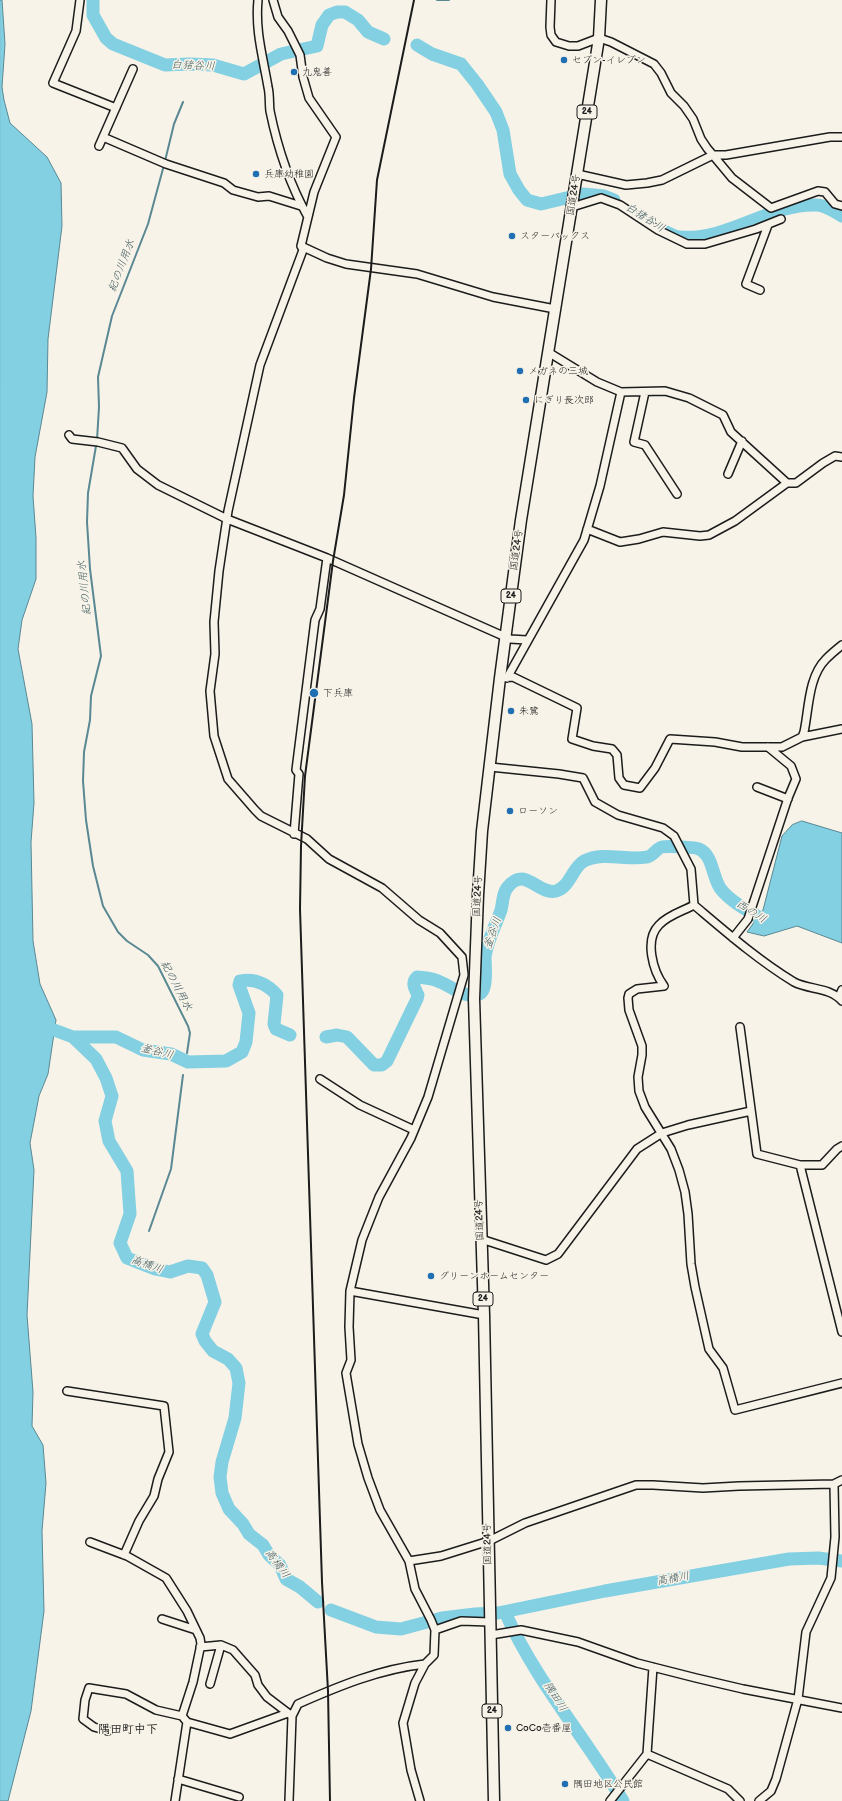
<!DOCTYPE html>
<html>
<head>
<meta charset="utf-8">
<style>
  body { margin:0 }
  canvas { display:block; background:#f7f3e8 }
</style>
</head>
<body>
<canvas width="842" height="1801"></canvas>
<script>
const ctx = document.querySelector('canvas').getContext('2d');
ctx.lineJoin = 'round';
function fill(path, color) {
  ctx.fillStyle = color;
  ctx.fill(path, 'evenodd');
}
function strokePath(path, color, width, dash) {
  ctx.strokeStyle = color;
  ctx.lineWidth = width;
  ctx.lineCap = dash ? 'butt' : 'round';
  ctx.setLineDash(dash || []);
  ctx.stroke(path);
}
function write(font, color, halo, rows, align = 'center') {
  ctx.font = font + ' "Balsamiq Sans","Klee One",sans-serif';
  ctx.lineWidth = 3;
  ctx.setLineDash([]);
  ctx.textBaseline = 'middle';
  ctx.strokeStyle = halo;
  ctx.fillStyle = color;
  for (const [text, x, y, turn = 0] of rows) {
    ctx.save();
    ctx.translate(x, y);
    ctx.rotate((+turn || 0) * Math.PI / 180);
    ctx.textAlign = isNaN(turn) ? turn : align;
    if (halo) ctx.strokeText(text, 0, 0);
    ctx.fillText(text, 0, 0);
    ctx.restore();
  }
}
const water = new Path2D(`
  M0 0H2L5 44 2 87 4 100 10 123 47 157 61 183 62 226 48 339 47 392 35 457 33 496 36 538V579L22 620 18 649 32 724 34 803 31 842 33 941 40 984 56 1020 48 1074 39 1096 30 1143 34 1170 27 1315 33 1392 32 1426 43 1445 46 1483 42 1531 44 1611 31 1711 8 1801H0Z
  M802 821 842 833V943L797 926 764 936 747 932 763 910 782 836 792 825Z`);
fill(water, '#83d0e2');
strokePath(water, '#5a8893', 1);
strokePath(new Path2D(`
  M437 0H449
  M165 161 174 124 183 102
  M164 165 148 224 112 316 98 377 99 407 97 440 88 493 87 522 90 569 101 656 91 696 90 720 84 752 83 781 86 820 93 866 103 906 118 932 127 941 148 955 158 966 188 1026 190 1033 187 1053
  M149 1231 171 1169 183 1075`), '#5a8893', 2);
strokePath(new Path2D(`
  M93 0V15L106 38 113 44 165 65 190 64 213 65 244 74 281 54 317 46 322 25 329 15 337 12H345L358 20 368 32 384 39
  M417 45 432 54 461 64 477 84 496 112 503 130 510 174 519 190 527 200 541 204 583 194 604 196 614 200
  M666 232C671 234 676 237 680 237 729 241 769 203 817 205 825 205 835 212 842 216
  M38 1024 73 1037 96 1059 106 1078 112 1096 105 1121 109 1141 127 1171 130 1214 120 1243 127 1258 155 1269 170 1272 188 1266 202 1268 207 1275 215 1302 202 1334 205 1341 213 1351 228 1359 236 1368 239 1383 235 1418 222 1462 220 1477 222 1493 229 1509 243 1524 249 1534 263 1545 269 1555 280 1565 286 1579 300 1587 318 1602
  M73 1037H116L143 1050 171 1054 188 1062 226 1061 242 1052 246 1042 249 1013 239 985 240 981C255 978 267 984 277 995L274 1024 276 1029 290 1035
  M326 1037 337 1035 347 1037 374 1065H382L387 1061 417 999 418 995C415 989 411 983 417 977 424 978 433 978 440 982 453 987 464 999 479 994 488 991 485 965 485 957 487 941 496 925 501 910 503 903 502 895 507 888 525 864 538 896 556 891 570 887 572 868 584 861 604 851 627 861 647 857 653 856 657 848 662 847 667 846 695 847 699 849 713 855 712 876 720 888 731 903 753 913 768 923L774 922
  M331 1610 376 1627 401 1629 442 1618 475 1614 498 1613 605 1591 789 1559 818 1558 842 1561
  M505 1612C535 1680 585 1737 623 1801`), '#83d0e2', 13);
const minor = new Path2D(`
  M80 0 76 31 53 83 116 108
  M258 0C255 31 263 57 268 87 270 95 269 104 270 111 278 150 289 183 308 217L301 246 303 250 260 365 228 511 219 571 214 622 215 654 210 691 214 736 228 779 255 810 261 816 307 839 329 859 382 888 419 920 440 933 462 957 464 975 428 1097 411 1138 379 1197 362 1240 350 1291 349 1327 351 1360 346 1373 358 1444 368 1478 380 1510 409 1561 415 1589 431 1620 435 1630 434 1655 425 1664 415 1683 403 1723 411 1770 420 1801
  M273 0 278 17 288 31 300 55 303 77 309 98 336 137 314 192 308 217
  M551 0 550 27 551 35 556 42 569 46H578L599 38 611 42 654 64 661 73 671 93 684 106 693 119 701 139 707 148 732 178 771 208 818 191 825 192 835 204 842 206
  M103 137 166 164 224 183 233 190 258 197 269 196 301 206
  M99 146 133 69
  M577 174 626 185 647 183 662 180 713 155H726L830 137H842
  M572 207 601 198 620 205 658 230 687 244H705L756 229 781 219
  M301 246 327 258 346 264 417 274 493 297 555 309
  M760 290 746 284 768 225
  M548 352 597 382 621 392 665 391 689 398 723 415 731 432 787 483H796L823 463 835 456 842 457
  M645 392 634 442 645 445 677 494
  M69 435 72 439 98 442 122 448 137 469 158 485 227 519 327 558 510 639 527 640
  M728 474 742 441
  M587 529 620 542 639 539 663 532 700 536 709 535 735 521 787 483
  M500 678 513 677 577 708 572 739 593 746 612 749 617 755 619 778 624 785 640 788 655 768 670 739 715 742 742 747H782L802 737 842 729
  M507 678 584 540 600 486 621 392
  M802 737 804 732C809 709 808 677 826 659 831 654 837 649 842 645
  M490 767 559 774 583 778 595 802 618 815 663 828 674 836 691 869 694 905C726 932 758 960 794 982 809 990 830 987 842 1001
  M757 787 788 799
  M294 834 299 774 296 770 315 620 320 609 327 558
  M694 905C683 911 668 915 659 925 644 940 653 971 664 986L637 989 629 994 628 998 629 1010 642 1046V1055L638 1077 639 1091 645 1107 671 1149 679 1170 685 1192 688 1214 691 1264 695 1287 709 1349 723 1368 735 1410 842 1383
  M733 938 748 919 788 798 796 779 791 766 768 747
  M839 997 842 990
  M740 1027 757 1154 800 1165H822L837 1149 842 1146
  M320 1079 360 1105 414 1130
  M800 1165 842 1332
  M481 1239 546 1260 558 1254 637 1149 662 1133 688 1125 751 1111
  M350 1291 484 1315
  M67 1391 164 1406 169 1452 158 1479 154 1496 139 1521 124 1555
  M90 1542 127 1556 166 1578 187 1611 200 1638 201 1644 193 1682 182 1716 187 1722 175 1801
  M409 1561 441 1556 489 1541 525 1523 636 1485H653L703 1488 739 1486 834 1484 842 1480
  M162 1619 196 1630
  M435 1630 461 1621 490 1622
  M491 1635 521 1630 578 1642 637 1663 696 1678 743 1689 842 1708
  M200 1647 221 1645 233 1650 255 1675 258 1685 267 1697 292 1716
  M210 1684 221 1645
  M187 1722 230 1734 288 1713
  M108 1731 94 1727 83 1719 85 1700 89 1688 126 1694 156 1710 182 1716
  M647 1754 728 1789 740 1801
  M178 1779 239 1797
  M289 1801 292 1716 298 1704C339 1686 380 1669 425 1664
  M610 1801 647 1754 653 1667
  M759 1801 771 1791 776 1779 798 1699 806 1632 831 1578 835 1537 834 1484`);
const highway = new Path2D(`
  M494 1801 484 1315 474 999 478 895 482 831 500 678 521 520 599 38 601 0`);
strokePath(minor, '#1c1c1c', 10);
strokePath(highway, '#1c1c1c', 13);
strokePath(minor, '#f7f3e8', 7);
strokePath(highway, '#f7f3e8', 10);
strokePath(new Path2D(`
  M330 1801 328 1691 322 1582 300 909 301 846 305 776 333 561 344 495 354 398 371 269 377 180 414 0`), '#1c1c1c', 2);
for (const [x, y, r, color] of [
  [564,60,4,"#1f6fb2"],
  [294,72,4,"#1f6fb2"],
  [256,174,4,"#1f6fb2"],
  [512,236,4,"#1f6fb2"],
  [520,371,4,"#1f6fb2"],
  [526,400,4,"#1f6fb2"],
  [314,693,5,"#1f6fb2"],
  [511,711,4,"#1f6fb2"],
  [510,811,4,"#1f6fb2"],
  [431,1276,4,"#1f6fb2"],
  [508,1728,4,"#1f6fb2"],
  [565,1784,4,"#1f6fb2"]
]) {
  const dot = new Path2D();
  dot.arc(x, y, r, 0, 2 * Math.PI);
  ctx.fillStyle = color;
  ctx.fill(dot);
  strokePath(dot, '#f7f3e8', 1.5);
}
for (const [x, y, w] of [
  [587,112,20],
  [511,596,20],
  [483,1299,20],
  [492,1711,20]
]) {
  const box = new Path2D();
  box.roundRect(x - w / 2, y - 7, w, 14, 3);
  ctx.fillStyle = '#f7f3e8';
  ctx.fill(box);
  strokePath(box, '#1c1c1c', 1);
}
write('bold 9px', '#1c1c1c', null, [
  ["24",587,112],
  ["24",511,596],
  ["24",483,1299],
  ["24",492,1711]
]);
write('10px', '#1c1c1c', '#f7f3e8', [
  ["セブン-イレブン",572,60],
  ["九鬼善",302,72],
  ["兵庫幼稚園",264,174],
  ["スターバックス",520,236],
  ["メガネの三城",528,371],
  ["にぎり長次郎",534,400],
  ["下兵庫",323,693],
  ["朱鷺",519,711],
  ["ローソン",518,811],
  ["グリーンホームセンター",439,1276],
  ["CoCo壱番屋",516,1728],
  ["隅田地区公民館",573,1784]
], 'left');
write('10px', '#1c1c1c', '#f7f3e8', [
  ["国道24号",574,195,-81],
  ["国道24号",517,550,-82],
  ["国道24号",478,896,-87],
  ["国道24号",480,1220,-92],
  ["国道24号",488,1544,-91]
]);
write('italic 11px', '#405b61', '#f7f3e8', [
  ["白猪谷川",193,66,2],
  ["白猪谷川",645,218,32],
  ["紀の川用水",122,266,-69],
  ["紀の川用水",85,588,-96],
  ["西の川",751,912,32],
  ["釜谷川",493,933,-71],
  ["紀の川用水",176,986,62],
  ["釜谷川",157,1052,14],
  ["高橋川",147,1265,19],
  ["高橋川",277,1564,54],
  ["高橋川",673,1579,-10],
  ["隅田川",555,1697,57]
]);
write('bold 12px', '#1c1c1c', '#f7f3e8', [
  ["隅田町中下",128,1730]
]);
</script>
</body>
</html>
